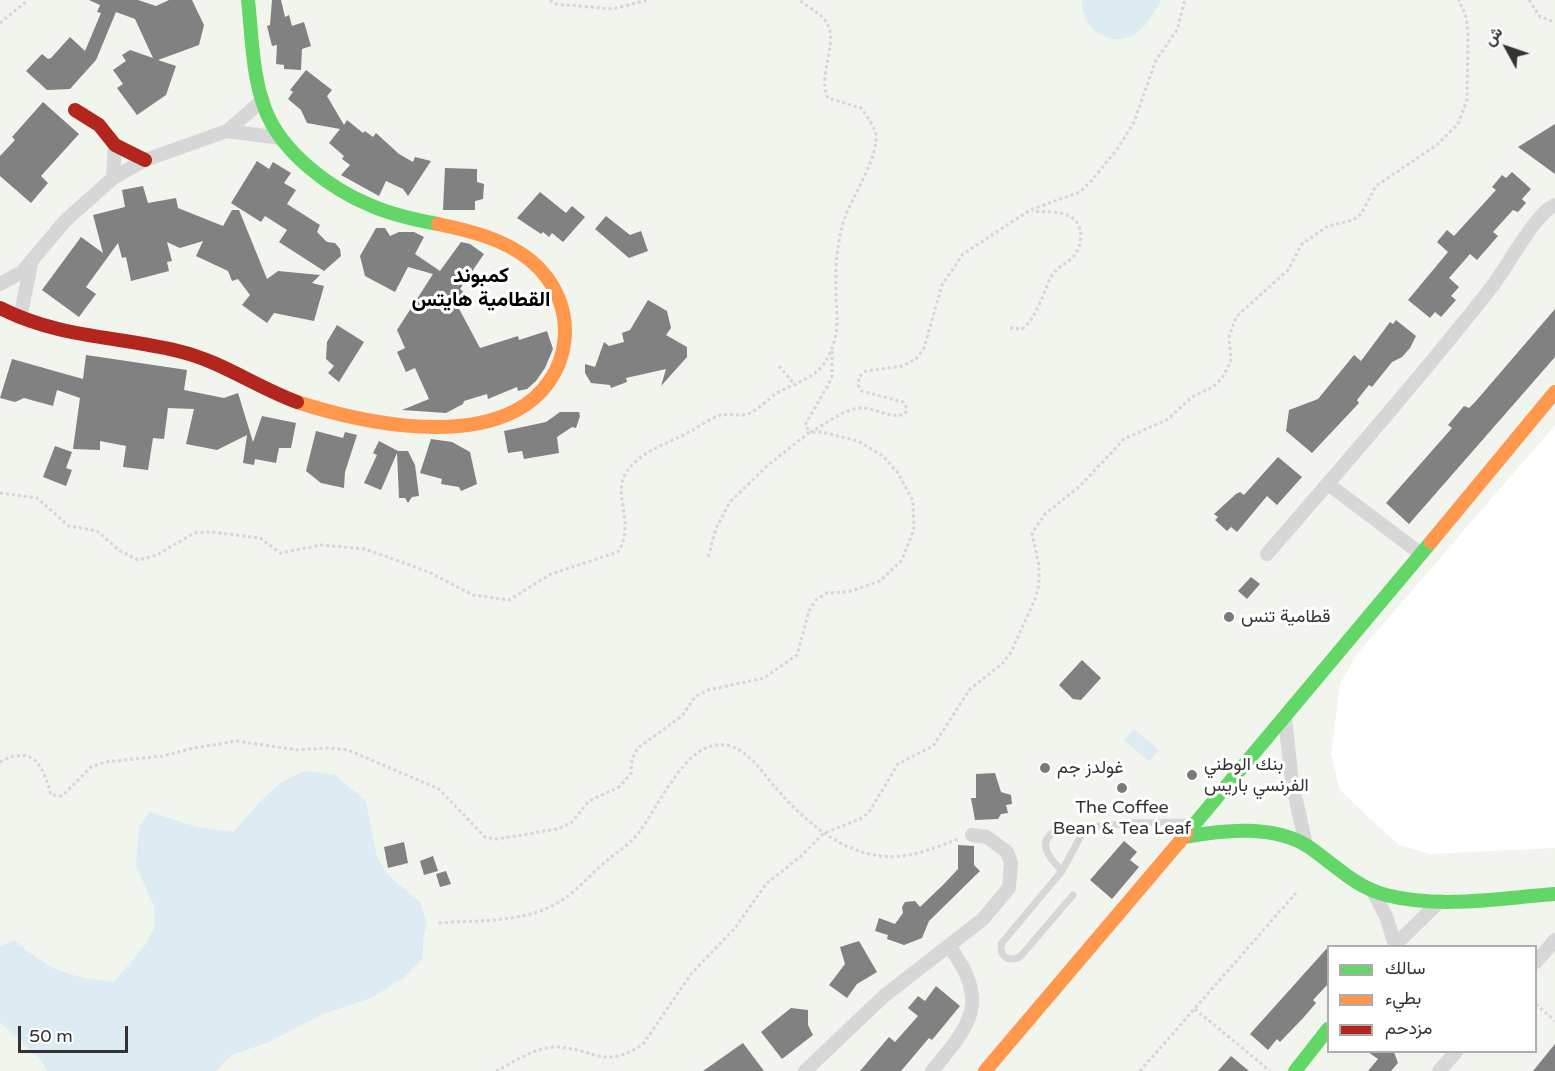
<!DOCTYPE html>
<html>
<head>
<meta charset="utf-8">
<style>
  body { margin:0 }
  #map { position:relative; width:1555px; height:1071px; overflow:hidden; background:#fff; font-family:"Varela Round",Vazirmatn,sans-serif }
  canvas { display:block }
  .legend { position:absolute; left:1327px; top:945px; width:210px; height:108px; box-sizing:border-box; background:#fff; border:2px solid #adadad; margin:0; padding:8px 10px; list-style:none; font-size:18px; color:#333 }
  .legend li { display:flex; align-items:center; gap:12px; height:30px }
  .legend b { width:30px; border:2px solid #adadad }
  .north { position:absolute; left:1477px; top:18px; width:60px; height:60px; -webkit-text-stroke:4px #fff; paint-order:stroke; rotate:310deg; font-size:16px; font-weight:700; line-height:24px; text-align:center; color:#333 }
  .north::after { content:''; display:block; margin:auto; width:21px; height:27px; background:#333; clip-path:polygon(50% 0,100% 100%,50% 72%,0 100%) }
  .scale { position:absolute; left:18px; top:1026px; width:110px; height:27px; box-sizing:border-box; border:3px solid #333; border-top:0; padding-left:8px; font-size:18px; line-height:21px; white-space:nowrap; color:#333; -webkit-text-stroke:4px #fff; paint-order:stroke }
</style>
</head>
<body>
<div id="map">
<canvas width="1555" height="1071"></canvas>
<ul class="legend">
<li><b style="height:8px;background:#63d668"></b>سالك</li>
<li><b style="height:8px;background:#ff974d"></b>بطيء</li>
<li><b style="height:8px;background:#b3261e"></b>مزدحم</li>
</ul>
<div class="north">ش</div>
<div class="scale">50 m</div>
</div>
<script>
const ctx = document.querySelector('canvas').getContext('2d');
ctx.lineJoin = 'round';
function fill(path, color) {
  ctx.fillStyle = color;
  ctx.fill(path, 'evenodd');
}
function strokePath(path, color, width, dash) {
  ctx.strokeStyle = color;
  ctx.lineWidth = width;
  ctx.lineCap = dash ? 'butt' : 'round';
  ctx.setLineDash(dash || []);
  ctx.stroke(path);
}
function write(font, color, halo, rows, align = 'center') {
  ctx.font = font + ' "Varela Round",Vazirmatn,sans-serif';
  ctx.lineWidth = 6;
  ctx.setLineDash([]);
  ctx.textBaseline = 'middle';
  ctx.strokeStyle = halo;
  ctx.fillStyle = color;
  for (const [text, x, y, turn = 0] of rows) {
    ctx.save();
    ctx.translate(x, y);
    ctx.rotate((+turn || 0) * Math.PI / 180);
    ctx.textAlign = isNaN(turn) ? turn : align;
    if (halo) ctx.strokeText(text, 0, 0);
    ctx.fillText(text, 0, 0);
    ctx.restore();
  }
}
fill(new Path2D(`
  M0 0H1555V425L1357 654 1340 684 1331 754 1340 790 1367 816 1399 845 1430 854 1555 848V1071H0ZM1328 946H1536V1052H1328Z`), '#f1f5ed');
fill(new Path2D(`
  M1082 0H1161V1C1155 10 1147 26 1138 32 1112 51 1080 29 1082 0Z
  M1134 729 1159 750 1149 761 1124 740Z
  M306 771 335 775 366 801 377 858 389 876 420 902 427 922 423 940V958L402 979 371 998 323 1014 269 1042 232 1055 216 1071H47L42 1061 0 1022V947L14 940C49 970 67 977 114 982L146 944 155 926 154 907 136 865 139 826 150 812 197 827 234 832C256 807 273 781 306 771Z`), '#ddebf3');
fill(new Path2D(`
  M89 0H138L156 6 169 0H192L204 25 199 45 158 60 176 66 166 95 137 115 117 88 123 84 113 70 126 61 122 55 130 50 153 58 135 19 116 12 96 60 70 89 47 90 26 71 42 54 48 59 51 58 70 37 85 51 101 13 97 12 100 5Z
  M272 0H281L285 17 289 15 292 26 304 22 311 46 302 49 301 70 284 69V65L276 64 277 45 272 46 267 26 270 25Z
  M306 70 332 90 327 96 344 125 347 120 363 133 365 131 373 137 376 133 399 154 413 162 415 157 431 161 408 196 403 189 386 181 379 196 341 175 350 165 342 159 344 156 329 143 340 129 307 123 301 110 288 99 293 92 290 90Z
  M43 102 79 134 41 176 48 183 31 203 0 176V156L15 140 12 137Z
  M1555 124V174L1518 147Z
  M257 161 269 169 273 162 291 173 284 183 296 190 287 204 320 225 317 232 327 242 335 243 340 249 341 256 324 271 279 242 287 230 265 216 261 222 231 203Z
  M445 168 477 169V182L484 184 483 199 475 201V210H443Z
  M1512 172 1531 189 1522 199 1526 203 1518 212 1513 210 1493 232 1498 236 1477 260 1470 254 1449 278 1459 287 1451 296 1456 300 1441 317 1435 312 1430 318 1408 300 1448 252 1437 242 1447 230 1454 236 1496 190 1492 187 1502 175 1506 178Z
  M143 186 148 203 176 198 178 208 223 226 232 210H239L267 279 278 271 320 275 312 283 324 286 314 321 274 313 267 323 242 305 250 295 238 279 232 281 228 271 196 256 203 241 180 248 167 242 172 261 167 262 169 271 131 281 126 257 122 258 118 243 86 287 96 294 79 317 42 290 81 237 103 253 93 215 125 207 122 190Z
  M540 192 566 213 572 206 585 217 563 242 552 233 549 237 543 232 541 234 517 218Z
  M606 216 630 235 641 231 648 251 629 258 595 229Z
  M376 228H385L390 236 399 232H414L424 237 415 254 440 271 461 242 470 244 484 254 460 289 466 294 457 305 480 348 518 336 519 340 547 331 553 349 545 368 536 381 527 389 518 391 517 387 488 399 487 394 464 401 463 404 446 413 402 410 429 399 415 368 406 372 397 352 405 348 397 330 433 274 408 267 395 292 365 276 360 256Z
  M648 300 667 311 671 328 666 335 687 347V357L661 386 666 369 626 378 627 382 611 388 610 385 591 383 585 373V364L595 367 604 342 609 346 624 342 622 333 630 330Z
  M1555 309V357L1409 524 1386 503 1452 428 1448 425 1464 406 1469 408 1476 401Z
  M1396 320 1416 336 1410 348 1402 357 1392 362 1372 387 1369 385 1357 400 1359 403 1312 453 1286 431 1289 410 1318 399 1354 355 1361 361 1390 322 1393 324Z
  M337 325 364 342 339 382 328 373 334 366 326 359 327 342Z
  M86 355 187 370 184 390 224 398 238 393 253 442 262 416 296 423 291 448H279L276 463 255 459 254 465 243 463 247 435 217 450 186 444 194 409 168 408 164 439 153 438 148 470 123 467 126 446 100 441V450L73 449 80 398 57 390 53 406 24 398 15 402 0 398 12 359 83 379Z
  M560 412H579L580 416 576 428 572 427 557 437 559 453 524 459 522 451 508 453 504 431 546 422Z
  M316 431 343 438 345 432 357 435 345 472 344 488 321 483 306 471Z
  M431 439 452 442 470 452 477 484 461 491 459 487 441 484 442 479 420 473Z
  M379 441 398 451H408L415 465 419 496 412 497 408 503 405 498H399L397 453 381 490 364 483 377 455 373 453Z
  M55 446 72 452 66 468 72 470 66 486 43 477Z
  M1278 457 1302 477 1277 505 1267 496 1237 532 1231 527 1227 531 1215 520 1218 517 1214 514 1236 494 1240 492 1244 495Z
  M1251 577 1260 584 1247 599 1238 591Z
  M1082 660 1101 678 1081 700 1073 699 1059 685Z
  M995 773 1001 792 1011 795 1012 804 1006 805 1008 813 1001 814 998 819 975 820 971 798H976V774Z
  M1124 841 1137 852 1130 860 1139 867 1112 899 1090 880Z
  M404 842 408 863 388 868 384 847Z
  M958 845 974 846V865L980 871 929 921 922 938 904 945 887 939 888 935 875 931 879 918 895 924 903 913 902 907 905 902 915 901 920 907 944 884 958 869Z
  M433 856 438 871 424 875 420 861Z
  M446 871 451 884 440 887 436 874Z
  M859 941 877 972 857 984 847 998 829 985 845 964 840 947Z
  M1329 946V983L1313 1000 1316 1003 1304 1017 1280 1042 1277 1039 1268 1050 1250 1034Z
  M936 986 960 1006 932 1040 929 1038 901 1071H860L889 1037 895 1042 918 1016 908 1008 918 996 925 1001Z
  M791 1008 808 1010V1025L813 1035 782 1059 761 1032Z
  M743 1043 764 1071H703Z
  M1555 1044V1071H1533Z
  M1368 1052H1394L1398 1063 1391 1071H1368L1378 1059Z
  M1231 1056 1249 1071H1218Z`), '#818181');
strokePath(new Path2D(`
  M550 0 556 4 612 9 648 0
  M1529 0 1540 17 1555 22
  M0 23 28 0
  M1010 328 1022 329C1037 318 1043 293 1051 277 1057 267 1063 266 1071 259 1083 248 1086 224 1069 216 1059 211 1043 212 1032 211
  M832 351V378L805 425 810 432C825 425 846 407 863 408 878 409 890 419 905 414L907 409 903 402 862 391 858 385 859 377 866 371 902 366 916 359 924 348 942 285 963 254 1030 210 1080 192 1092 180 1118 148 1134 122 1156 60 1177 30 1185 0
  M779 366 796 386
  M0 493 37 498 69 526 97 531 120 551 138 560 157 555 194 533 211 532 260 538 280 553 321 545 365 549 429 572 473 595 509 600 551 574 618 552C638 521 607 492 631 466 647 449 669 443 689 432 699 427 710 418 721 415 730 413 738 417 748 414 758 410 768 399 777 393 804 378 822 378 833 345 840 327 836 310 836 292 835 267 837 243 844 220 851 198 882 153 875 131 872 123 866 115 861 108L828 98C816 75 841 41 825 20 818 12 807 6 799 0
  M0 762C33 744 43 765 51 795L62 796 91 767 105 762 163 756 194 748 237 741 298 750 326 748 348 750 439 789 485 837 497 839 557 829 571 823 589 801 619 787 631 773 632 759 638 748 682 716 695 697 708 690 764 678 797 655 809 611 816 600 827 593 848 592 880 581 902 560 914 529 913 501 898 473 883 456 858 441 822 432H810L768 465 730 502 716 528 708 558
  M439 923C477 920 526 923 559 902 576 892 588 877 603 864 616 852 630 845 640 831 658 807 683 749 716 745 743 741 761 771 776 788 807 824 851 862 902 856 921 854 941 845 959 839
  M1536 1004 1555 1021
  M1195 1009 1270 1071
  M496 1071C514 1062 535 1047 556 1047 594 1048 604 1071 643 1044L691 974 735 928 766 884 800 857 824 833 860 819 869 812 898 764 933 746 970 689 1003 663 1011 652 1035 599 1039 584V566L1032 533 1045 514 1080 486 1124 439 1168 419 1192 397 1213 387 1222 378 1231 361 1229 337 1236 317 1288 270 1302 244 1328 226 1353 220 1361 214 1376 186 1438 144 1458 124 1467 100 1468 34 1466 17 1459 0
  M1140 1071 1296 893`), '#d6d6d6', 3, [3, 3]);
strokePath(new Path2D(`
  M1062 871C1051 859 1035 844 1055 831L1130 823 1190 822
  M1073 895 1020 957C1008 962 1000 957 1001 944L1062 871 1085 828`), '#d7d7d7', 7);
strokePath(new Path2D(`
  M227 131 281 138
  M113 178 115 145
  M0 284 22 272 65 221 113 178 145 160 227 131 263 100
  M20 318 31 264
  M1328 484 1421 554
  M1267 554C1343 466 1419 379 1491 288 1506 269 1536 212 1555 205
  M1285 718 1292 782 1306 845
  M1372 890 1386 916 1395 945
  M1394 946 1440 901
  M1536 962 1555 940
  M805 1071 884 996 983 919 1009 888 1011 863 1007 852 987 837 972 835
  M932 1071C972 1023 990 1002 949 946
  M1439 1071 1456 1052`), '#d7d7d7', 14);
strokePath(new Path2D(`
  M248 0C252 36 252 75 265 109 281 152 330 189 372 206 393 215 416 220 438 224
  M1187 833 1431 542
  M1184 837C1223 830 1274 824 1309 847 1335 865 1355 887 1386 895 1441 909 1500 898 1555 894
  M1295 1071 1328 1029`), '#63d668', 14);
strokePath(new Path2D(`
  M297 402C359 422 454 442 515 411 574 381 583 303 530 260 504 239 471 231 438 224
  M1431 542 1555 392
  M985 1071 1187 833`), '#ff974d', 14);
strokePath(new Path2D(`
  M75 110 99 125 115 145 145 160
  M0 308C59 338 116 336 178 351 221 361 256 387 297 402`), '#b3261e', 14);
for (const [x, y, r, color] of [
  [1229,617,6,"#7a7a7a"],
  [1045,768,6,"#7a7a7a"],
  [1192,775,6,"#7a7a7a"],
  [1122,788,6,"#7a7a7a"]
]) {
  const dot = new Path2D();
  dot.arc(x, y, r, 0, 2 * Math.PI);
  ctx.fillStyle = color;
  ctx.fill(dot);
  strokePath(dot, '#fff', 2);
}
write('18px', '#333', '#fff', [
  ["قطامية تنس",1241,617],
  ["بنك الوطني",1204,765],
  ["الفرنسي باريس",1204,786],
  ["غولدز جم",1057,768],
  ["The Coffee",1122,808,"center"],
  ["Bean & Tea Leaf",1122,829,"center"]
], 'left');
write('bold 21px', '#000', '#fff', [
  ["كمبوند",481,276],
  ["القطامية هايتس",481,300]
]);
</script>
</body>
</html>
